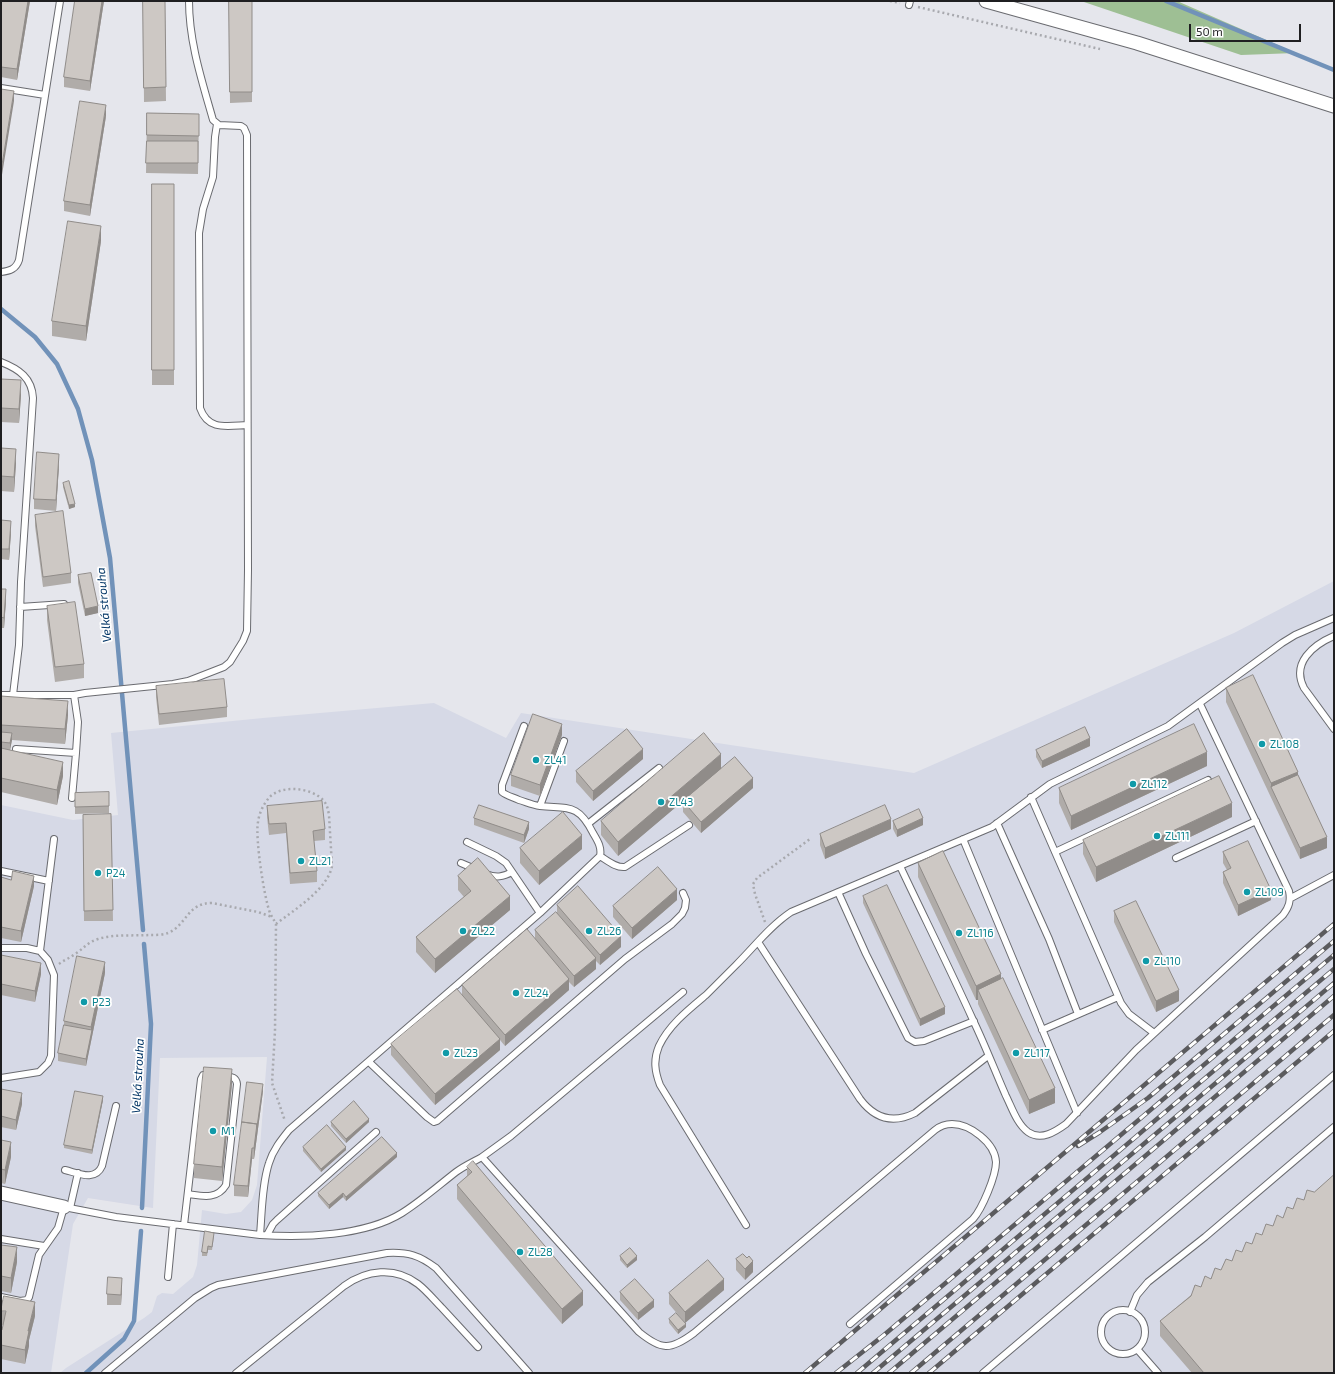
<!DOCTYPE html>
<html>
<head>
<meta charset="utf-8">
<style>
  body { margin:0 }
  #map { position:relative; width:1335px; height:1374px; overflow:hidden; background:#e5e6ec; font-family:"Exo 2",sans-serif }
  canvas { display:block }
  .frame { position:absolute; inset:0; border:2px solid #1f1f21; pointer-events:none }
  .scale { position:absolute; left:1189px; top:24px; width:112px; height:18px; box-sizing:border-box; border:2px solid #1f1f21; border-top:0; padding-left:5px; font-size:12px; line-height:14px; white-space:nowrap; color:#1f1f21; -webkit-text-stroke:3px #fff; paint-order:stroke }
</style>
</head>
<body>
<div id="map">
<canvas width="1335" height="1374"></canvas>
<div class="frame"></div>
<div class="scale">50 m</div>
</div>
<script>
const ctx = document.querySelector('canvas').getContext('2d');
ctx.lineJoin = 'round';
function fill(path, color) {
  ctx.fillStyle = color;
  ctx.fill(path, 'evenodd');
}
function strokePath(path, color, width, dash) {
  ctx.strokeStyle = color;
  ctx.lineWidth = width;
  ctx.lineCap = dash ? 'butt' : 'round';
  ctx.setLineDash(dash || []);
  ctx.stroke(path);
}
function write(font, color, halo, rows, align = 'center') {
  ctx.font = font + ' "Exo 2",sans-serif';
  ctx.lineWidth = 3.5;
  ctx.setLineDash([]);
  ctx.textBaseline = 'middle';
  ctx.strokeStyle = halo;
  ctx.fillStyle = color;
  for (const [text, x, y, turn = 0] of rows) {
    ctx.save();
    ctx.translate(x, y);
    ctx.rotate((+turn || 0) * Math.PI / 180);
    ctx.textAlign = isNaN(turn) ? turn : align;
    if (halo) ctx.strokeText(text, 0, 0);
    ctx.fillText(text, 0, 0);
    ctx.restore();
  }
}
fill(new Path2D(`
  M1334 581V1373H60L66 1368 144 1318 152 1312 157 1296 162 1293 173 1294 193 1277 197 1265 202 1210 226 1214 241 1212 252 1200 257 1185 267 1057 160 1058 153 1208 88 1198 73 1224 51 1373H1V805L73 820 118 815 111 733 263 718 434 703 506 738 521 713 914 773 1234 633Z`), '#d6d9e6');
fill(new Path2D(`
  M1081 1H1177L1296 53 1241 55Z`), '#9ebf94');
strokePath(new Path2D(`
  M1166 1 1334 70
  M1 309 35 337 57 364 78 409 92 460 110 558 143 930
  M142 1208 151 1024 144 944
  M86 1373 124 1339 134 1321 141 1231`), '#7192b9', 4.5);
const service = new Path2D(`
  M909 5 910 1
  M1 88 45 95
  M217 124 215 137 213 177 203 209 199 233 200 408C208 431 227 426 247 425
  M1 272C10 271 16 269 19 260L60 1
  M1 362C19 369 32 378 33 398L21 582 19 645 13 695
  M20 607 64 604
  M1334 636C1313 645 1291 663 1304 688L1334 729
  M1 695H74L78 722 76 753 16 749
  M74 695 85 693 173 684 188 681 224 667 230 662 243 641 247 631 248 570 247 135 244 128 241 126 219 125 213 120C202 81 189 42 189 1
  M1031 797 1121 1003 1129 1014 1154 1033
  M72 798 76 753
  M540 806 564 741
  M589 823 659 768
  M997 823 1049 939 1078 1014
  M963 839 1077 1113
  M467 842 496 856 506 863 540 913
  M1055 852 1208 780
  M600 856C608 861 616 868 625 867L689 825
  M1176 858 1256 821
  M461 863 475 869
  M900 866C924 917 950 969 973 1020 985 1045 995 1071 1006 1096 1012 1108 1017 1124 1028 1132 1041 1141 1055 1132 1066 1124L1136 1050 1283 915C1289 907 1291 901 1289 891L1200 704
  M1 871 49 881
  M486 874C496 878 503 877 512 872
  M838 892 866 954 908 1038 915 1042 924 1041 974 1021
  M1291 898 1334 875
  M758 942 860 1099C875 1119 893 1124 915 1113L988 1056
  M1 948H27L40 951 54 839
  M1042 1030 1118 997
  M369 1062 427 1117 434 1122 437 1121 625 959 672 924 682 914 685 908 686 900 683 893
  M1 1078 39 1072 48 1063 51 1056 54 975 48 960 40 951
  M482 1157 511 1136 683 992
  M65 1170C78 1173 95 1182 102 1166L116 1106
  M188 1194C202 1196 217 1200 226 1185L237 1084C236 1076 230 1077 224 1076
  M70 1208 78 1173
  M184 1225 201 1079 203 1075H211
  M746 1225 660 1085C655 1072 653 1060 659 1046 669 1025 688 1010 706 995 716 985 726 975 736 965 754 947 770 926 791 912L992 827 1050 784 1168 726 1282 643 1295 635 1334 618
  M260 1235C303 1238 365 1236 402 1213 421 1201 438 1186 456 1172 464 1166 473 1162 482 1157L639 1332C661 1350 670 1351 694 1333L935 1130C940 1126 945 1124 952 1124 970 1124 995 1143 996 1162 996 1176 982 1209 973 1219L850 1324
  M267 1235 273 1224 277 1220 376 1132
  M1 1239 44 1246
  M168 1277 173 1224
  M1 1297 20 1301 27 1300 29 1297 39 1255 58 1228 64 1207 116 1217 260 1235C262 1212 262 1184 269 1163 273 1150 281 1140 289 1130L540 913 600 856C602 847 597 840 593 833 578 803 568 809 540 806 532 805 526 802 519 800 513 797 507 796 502 792V785L524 726
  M1101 1332a22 22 0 1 1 44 0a22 22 0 1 1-44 0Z
  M1130 1312 1137 1295 1148 1282 1205 1237 1334 1127
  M1137 1349 1158 1373
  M105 1373 195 1298 211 1288 218 1285 387 1253C408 1252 419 1255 436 1268L529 1373
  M236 1373 344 1286C366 1270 395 1266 418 1284 427 1291 434 1300 442 1308 454 1321 466 1334 478 1347
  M983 1373 1334 1075`);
const minor = new Path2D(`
  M986 1 1137 43 1334 106
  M1 1193 64 1207`);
strokePath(service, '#6a6b70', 8);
strokePath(minor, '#6a6b70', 15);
strokePath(new Path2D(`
  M890 1 900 3
  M918 7 1100 49
  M765 922 755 894 753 884 757 878 810 839
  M276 924C294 910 328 889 332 866L329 815C328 809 327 805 324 801 312 787 279 784 268 799 263 805 259 814 258 822 255 838 264 897 270 913 272 917 274 920 276 924L275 1031 272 1083 285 1121
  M59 964C64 960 70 958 75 954 83 949 88 942 98 939 114 934 133 936 150 935 156 935 163 935 168 933 187 925 187 903 212 903L258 912 272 917`), '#a8a9ae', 2.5, [2, 3]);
strokePath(service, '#fff', 6);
strokePath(minor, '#fff', 13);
const rail = new Path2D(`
  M1078 1146 1100 1132 1148 1098 1334 941
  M805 1373 1334 924
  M836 1373 884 1335 1334 955
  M857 1373 1334 969
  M873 1373 1334 983
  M889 1373 1334 996
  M911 1373 1334 1015
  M929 1373 1334 1031`);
strokePath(rail, '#5b5b5e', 4.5);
strokePath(rail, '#fff', 3, [9]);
fill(new Path2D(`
  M1 1H30L17 80 1 77Z
  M75 1H104L90 91 64 87V77Z
  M143 1H165L166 101 144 102Z
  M229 1H252V102L230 103Z
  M147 113 199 114 198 174 146 173Z
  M106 116 90 216 64 211V201Z
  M152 184H174V385H152Z
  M101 241 86 341 52 336V321Z
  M1 379 21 395 19 423 1 422Z
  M1 448 16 463 14 492 1 491Z
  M59 465 56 511 34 509V499Z
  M63 483 75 507 69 509 63 487Z
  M35 515 71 573V583L43 587 35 526Z
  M1 520 11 532 9 560 1 559Z
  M78 575 98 613 85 616 78 583Z
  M1 589 6 600 4 628H1Z
  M47 606 84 664V678L55 682 47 620Z
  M156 686 227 707V717L159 725 156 697Z
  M1226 688 1298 775 1327 848 1300 859 1226 702Z
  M1 696 68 715 65 744 12 740 10 750 63 776 57 805 1 792Z
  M562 735 540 796 511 786V775Z
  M1090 746 1042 768 1036 757V750Z
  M643 759 593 801 576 782V771Z
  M1207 766 1071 830 1059 803V788Z
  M721 768 753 788 701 833 683 812V801L697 789 618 856 601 835V821Z
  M75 793 109 806V813L75 814Z
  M267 806 325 829V840L314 841 317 871V882L290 884 286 833 269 835 267 817Z
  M111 814 113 921H84L83 815Z
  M1232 817 1096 882 1083 854V840Z
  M474 818 529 829 524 843 474 825Z
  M893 821 923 825 897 837 893 829Z
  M891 829 825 859 820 845V834Z
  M520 848 582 849 539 885 520 863Z
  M1223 852 1271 900 1238 916 1223 883V872L1227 870 1223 863Z
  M918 863 1001 979 1055 1103 1029 1114 978 1004V1000H976L918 877Z
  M458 876 510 910 435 973 416 952V937L464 897 458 890Z
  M1 877 34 886 21 942 1 938Z
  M863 896 945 1014 920 1026 863 903Z
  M677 900 632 939 613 917V906Z
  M557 905 621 947 600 965 596 961V969L574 987 569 982V990L505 1046 500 1040V1050L435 1105 391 1055V1044L462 995V985L535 938V930L557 912Z
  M1114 911 1179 1001 1156 1012 1114 922Z
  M1 955 41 974 35 1002 1 995Z
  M105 973 86 1066 58 1061V1053L64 1027V1021Z
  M232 1084 222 1181 194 1178V1164Z
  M1 1089 22 1104 16 1130 1 1127Z
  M263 1091 254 1159H252L248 1197 234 1196V1185Z
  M103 1100 92 1154 64 1148V1145Z
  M331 1122H369L346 1143 331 1126Z
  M1 1140 11 1157 5 1184 1 1183Z
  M303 1147 346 1150 321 1172 303 1151Z
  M397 1157 346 1201 343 1197 329 1209 318 1196V1193Z
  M467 1167 583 1305 562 1324 457 1199V1185L467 1176Z
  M1314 1192 1334 1373H1192L1160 1336V1321Z
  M214 1236 212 1250H208L207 1256H202V1252Z
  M1 1245 17 1262 11 1293 1 1291Z
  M620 1256 637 1260 627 1268 620 1260Z
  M747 1258 753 1272 745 1280 736 1270V1259Z
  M122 1288 121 1305H107V1294Z
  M724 1290 685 1323 669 1304V1293Z
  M620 1292 654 1307 638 1320 620 1300Z
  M1 1311 35 1316 29 1340V1346L25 1364 1 1359V1330H2L3 1325H1Z
  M669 1319 686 1327 678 1334 669 1323Z`), '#b0aca9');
fill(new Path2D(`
  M28 1H30L17 80V69Z
  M102 1H104L90 91V81Z
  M14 91V101L1 181V171Z
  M106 105V116L90 216V205Z
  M101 226V241L86 341V326Z
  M21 380V395L19 423V409Z
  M16 449V463L14 492V477Z
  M59 454V465L56 511V500Z
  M75 504V507L69 509V505Z
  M11 521V532L9 560V549Z
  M6 589V600L4 628V618Z
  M98 606V613L85 616V609Z
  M68 701V715L65 744V729Z
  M562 724V735L540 796V785Z
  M12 733V740L10 750V743Z
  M1090 738V746L1042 768V761Z
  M643 749V759L593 801V791Z
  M1207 752V766L1071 830V816Z
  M721 754V769L618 856V842Z
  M63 762V776L57 805V790Z
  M1298 772V786L1271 787V798V783Z
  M753 778V788L701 833V822Z
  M1232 803V817L1096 882V867Z
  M923 818V825L897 837V830Z
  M891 819V829L825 859V848Z
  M529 822V829L524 843V835Z
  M582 835V849L539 885V871Z
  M1327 837V848L1300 859V848Z
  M34 876V886L21 942V931Z
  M677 889V900L632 939V928Z
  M1271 890V900L1238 916V905Z
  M510 896V910L435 973V959Z
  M621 936V947L600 965V955Z
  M596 958V969L574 987V976Z
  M105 962V973L86 1066V1059L91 1033V1027Z
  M41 963V974L35 1002V991Z
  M1001 974V988L978 990V1000H976V986Z
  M569 979V990L505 1046V1035Z
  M1179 990V1001L1156 1012V1001Z
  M945 1007V1014L920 1026V1019Z
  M500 1039V1050L435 1105V1094Z
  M232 1069V1084L222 1181V1167Z
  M263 1084V1091L254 1159V1148Z
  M1055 1088V1103L1029 1114V1100Z
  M22 1093V1104L16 1130V1120Z
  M103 1096V1100L92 1154V1150Z
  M369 1119V1122L346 1143V1139Z
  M11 1142V1157L5 1184V1170Z
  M346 1147V1150L321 1172V1169Z
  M252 1148V1159L248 1197V1186Z
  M397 1153V1157L346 1201V1197Z
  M343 1193V1197L329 1209V1205Z
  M17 1247V1262L11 1293V1278Z
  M637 1256V1260L627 1268V1265Z
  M753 1261V1272L745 1280V1269Z
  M122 1278V1288L121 1305V1295Z
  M724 1279V1290L685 1323V1312Z
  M583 1291V1305L562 1324V1309Z
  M654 1300V1307L638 1320V1313Z
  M35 1302V1316L29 1340V1346L25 1364V1350L28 1331Z
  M686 1324V1327L678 1334V1330Z`), '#908c89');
const building = new Path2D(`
  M1 1H28L17 69 1 67Z
  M75 1H102L90 81 64 77Z
  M143 1H165L166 87 144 88Z
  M229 1H252V92H230Z
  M1 89 14 91 1 171Z
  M80 101 106 105 90 205 64 201Z
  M147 113 199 114V136L147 135Z
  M147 141H198V163H146Z
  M152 184H174V370H152Z
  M68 221 101 226 86 326 52 321Z
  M1 379 21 380 19 409 1 408Z
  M1 448 16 449 14 477 1 476Z
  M37 452 59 454 56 500 34 499Z
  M69 481 75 504 69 505 63 483Z
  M63 511 71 573 43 577 35 515Z
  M1 520 11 521 9 549H1Z
  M91 573 98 606 85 609 78 575Z
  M1 589H6L4 618 1 617Z
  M75 602 84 664 55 667 47 606Z
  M1253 675 1298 772 1271 783 1226 688Z
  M224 679 227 707 159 714 156 686Z
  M1 696 68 701 65 729 1 725Z
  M533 714 562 724 540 785 511 775Z
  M1194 724 1207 752 1071 816 1059 788Z
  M1085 727 1090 738 1042 761 1036 750Z
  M627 729 643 749 593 791 576 771Z
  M1 732 12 733 10 743 1 742Z
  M704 733 721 754 618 842 601 821Z
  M1 748 63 762 57 790 1 778Z
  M735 757 753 778 701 822 683 801Z
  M1298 775 1327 837 1300 848 1271 787Z
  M1219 776 1232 803 1096 867 1083 840Z
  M109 792V806L75 807V793Z
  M322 801 325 829 313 831 317 871 290 873 286 823 269 824 267 806Z
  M479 805 529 822 524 835 474 818Z
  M885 805 891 819 825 848 820 834Z
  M919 809 923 818 897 830 893 821Z
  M563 812 582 835 539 871 520 848Z
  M111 814 113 910 84 911 83 815Z
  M1248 841 1271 890 1238 905 1223 872 1231 868 1223 852Z
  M943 851 1001 974 976 986 918 863Z
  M478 858 510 896 435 959 416 937 471 891 458 876Z
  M658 867 677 889 632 928 613 906Z
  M13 871 34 876 21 931 1 927V877L11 880Z
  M887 885 945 1007 920 1019 863 896Z
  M578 886 621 936 600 955 557 905Z
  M1136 901 1179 990 1156 1001 1114 911Z
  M556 912 596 958 574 976 535 930Z
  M527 929 569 979 505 1035 462 985Z
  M1 955 41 963 35 991 1 984Z
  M77 956 105 962 91 1027 64 1021Z
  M1003 978 1055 1088 1029 1100 978 990Z
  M457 989 500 1039 435 1094 391 1044Z
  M64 1025 92 1030 86 1059 58 1053Z
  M204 1067 232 1069 222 1167 194 1164Z
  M247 1082 263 1084 257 1127V1124L242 1122Z
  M1 1089 22 1093 16 1120 1 1116Z
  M75 1091 103 1096 92 1150 64 1145Z
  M354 1101 369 1119 346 1139 331 1122Z
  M242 1122 257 1124 254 1148H252L248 1186 234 1185Z
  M327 1125 346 1147 321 1169 303 1147Z
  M382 1137 397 1153 346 1197 343 1193 329 1205 318 1193Z
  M1 1140 11 1142 5 1170 1 1169Z
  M473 1161 583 1291 562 1309 457 1185 472 1172 467 1167Z
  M1334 1175V1373H1204L1160 1321 1191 1296 1195 1285 1201 1287 1205 1276 1211 1279 1215 1268 1221 1270 1226 1259 1232 1261 1236 1250 1242 1252 1246 1242 1252 1244 1256 1233 1262 1235 1266 1224 1273 1226 1277 1215 1283 1218 1287 1207 1293 1209 1297 1198 1304 1200 1307 1190 1314 1192Z
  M205 1231 214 1233 212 1247 208 1246 207 1253 202 1252Z
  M1 1245 17 1247 11 1278 1 1276Z
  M630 1248 637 1256 627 1265 620 1256Z
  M743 1254 747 1258 749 1256 753 1261 745 1269 736 1259Z
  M708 1260 724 1279 685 1312 669 1293Z
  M108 1277 122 1278 121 1295 107 1294Z
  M635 1279 654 1300 638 1313 620 1292Z
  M4 1296 35 1302 28 1331H29L25 1350 1 1345V1330H2L6 1311H1Z
  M676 1313 686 1324 678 1330 669 1319Z`);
fill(building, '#cdc8c4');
strokePath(building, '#908c89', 1);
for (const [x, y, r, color] of [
  [1262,744,4,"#0f9aa8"],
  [536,760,4,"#0f9aa8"],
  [1133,784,4,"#0f9aa8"],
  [661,802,4,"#0f9aa8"],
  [1157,836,4,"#0f9aa8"],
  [301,861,4,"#0f9aa8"],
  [98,873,4,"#0f9aa8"],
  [1247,892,4,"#0f9aa8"],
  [463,931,4,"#0f9aa8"],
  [589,931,4,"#0f9aa8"],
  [959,933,4,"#0f9aa8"],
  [1146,961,4,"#0f9aa8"],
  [516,993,4,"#0f9aa8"],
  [84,1002,4,"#0f9aa8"],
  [446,1053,4,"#0f9aa8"],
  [1016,1053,4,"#0f9aa8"],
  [213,1131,4,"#0f9aa8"],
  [520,1252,4,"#0f9aa8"]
]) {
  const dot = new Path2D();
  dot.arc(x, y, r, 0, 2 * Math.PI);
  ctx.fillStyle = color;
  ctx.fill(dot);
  strokePath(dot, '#fff', 1.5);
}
write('11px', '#0d838f', '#fff', [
  ["ZL108",1270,744],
  ["ZL41",544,760],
  ["ZL112",1141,784],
  ["ZL43",669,802],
  ["ZL111",1165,836],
  ["ZL21",309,861],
  ["P24",106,873],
  ["ZL109",1255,892],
  ["ZL22",471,931],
  ["ZL26",597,931],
  ["ZL116",967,933],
  ["ZL110",1154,961],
  ["ZL24",524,993],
  ["P23",92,1002],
  ["ZL23",454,1053],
  ["ZL117",1024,1053],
  ["M1",221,1131],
  ["ZL28",528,1252]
], 'left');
write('italic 12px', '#013465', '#fff', [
  ["Velká strouha",104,605,-95],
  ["Velká strouha",138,1076,-87]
]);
</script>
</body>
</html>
